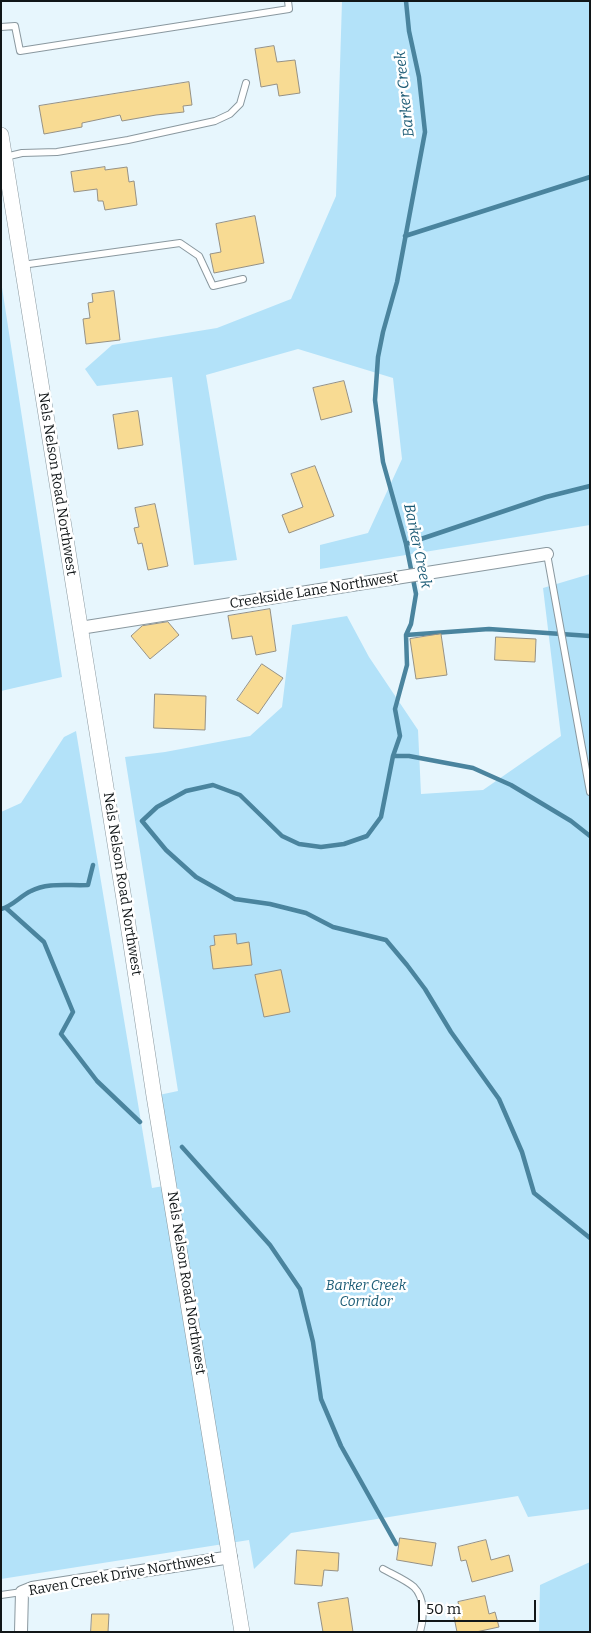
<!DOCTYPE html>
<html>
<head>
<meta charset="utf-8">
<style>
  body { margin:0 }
  #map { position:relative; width:591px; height:1633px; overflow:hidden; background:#e7f6fd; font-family:Bitter,serif }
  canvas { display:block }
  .frame { position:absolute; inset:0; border:2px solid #111618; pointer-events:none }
  .scale { position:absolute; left:418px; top:1600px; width:118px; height:22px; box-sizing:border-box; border:2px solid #111618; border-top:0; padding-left:6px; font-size:15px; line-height:18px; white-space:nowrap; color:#111618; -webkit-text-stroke:4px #fff; paint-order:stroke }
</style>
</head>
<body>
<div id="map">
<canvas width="591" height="1633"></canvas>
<div class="frame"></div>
<div class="scale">50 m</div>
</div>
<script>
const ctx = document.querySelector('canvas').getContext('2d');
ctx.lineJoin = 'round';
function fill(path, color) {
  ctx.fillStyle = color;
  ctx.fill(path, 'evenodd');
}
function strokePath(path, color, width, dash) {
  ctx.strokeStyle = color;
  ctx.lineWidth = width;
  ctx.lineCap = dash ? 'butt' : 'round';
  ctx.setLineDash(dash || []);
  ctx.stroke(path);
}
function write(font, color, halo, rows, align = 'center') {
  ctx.font = font + ' Bitter,serif';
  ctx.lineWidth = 5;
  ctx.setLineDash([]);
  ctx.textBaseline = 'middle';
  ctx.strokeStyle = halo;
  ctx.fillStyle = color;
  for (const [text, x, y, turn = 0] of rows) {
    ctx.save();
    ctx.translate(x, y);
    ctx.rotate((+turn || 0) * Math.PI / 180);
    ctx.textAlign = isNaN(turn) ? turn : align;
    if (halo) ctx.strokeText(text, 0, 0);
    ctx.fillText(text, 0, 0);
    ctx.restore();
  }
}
fill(new Path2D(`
  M342 1H590V525L320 569V545L368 533 402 459 393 378 298 349 206 375 237 560 194 565 172 377 97 386 85 369 112 345 217 328 291 299 336 196Z
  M1 281 62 677 1 691Z
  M590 574V1509L528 1517 518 1496 291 1533 254 1569 249 1540 1 1579V812L21 803 64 737 76 731 152 1188 170 1185 154 1096 178 1091 125 757 165 752 250 736 282 707 292 625 347 616 369 657 418 730 421 794 483 790 561 736 543 588Z
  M590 1562V1632H539L540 1585Z`), '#b3e2f9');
strokePath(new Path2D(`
  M406 1 409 31 419 77 425 132 397 282 383 332 378 357 375 400 383 462 406 544 416 594 411 624 406 635 407 665 395 709 400 736 393 756 381 817 367 836 344 844 321 847 299 844 282 836 240 795 213 785 186 791 157 807 142 821 166 850 196 877 235 899 270 904 306 913 333 927 386 940 407 965 425 989 451 1032 499 1099 522 1152 534 1193 590 1238
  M405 236 590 177
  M406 544 546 497 590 486
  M406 635 489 629 590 636
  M393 756H409L473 768 511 785 571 821 590 836
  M6 908 44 942 73 1012 61 1034 97 1081 140 1122
  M1 909C13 906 20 896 31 891 48 882 69 886 88 885L93 865
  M182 1147 270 1245 300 1289 313 1342 321 1399 341 1446 396 1544`), '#4a849e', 4.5);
const building = new Path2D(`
  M274 46 277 62 295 60 300 93 279 96 277 84 261 87 255 49Z
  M189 82 192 105 183 106 184 112 156 115 122 121 120 115 82 123V127L44 134 39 106Z
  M105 167V170L127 167 129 182 134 181 137 205 105 210 103 201H98L97 189 74 192 71 172Z
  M255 216 264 263 214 273 210 254 221 252 216 224Z
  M114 291 120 340 86 344 83 319 90 318 88 303 93 302 92 294Z
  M344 381 352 412 321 420 313 388Z
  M138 411 143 445 118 449 113 415Z
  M315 466 334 516 289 533 282 515 303 507 291 474Z
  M155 504 168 566 148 570 142 543 138 544 134 528 139 527 135 508Z
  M270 609 276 651 256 655 252 636 232 639 228 616Z
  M168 622 179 635 150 659 131 636 142 626Z
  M441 634 447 675 416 679 410 639Z
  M496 637 536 639 535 662 495 660Z
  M262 664 283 678 258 714 237 700Z
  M155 694 206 696 205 730 154 728Z
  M236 934 237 944 249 942 252 965 213 969 210 946 215 945 214 936Z
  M281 970 290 1012 264 1017 255 975Z
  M400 1538 436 1543 432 1566 397 1560Z
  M486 1540 491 1560 509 1555 513 1571 472 1582 466 1560 461 1561 458 1547Z
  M297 1550 339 1553 338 1571 324 1570 322 1586 295 1584Z
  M485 1596 489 1614 495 1612 499 1627 476 1632H457L454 1617 461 1615 458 1602Z
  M348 1598 353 1632H323L318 1603Z
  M92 1614H109L108 1632H91Z`);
fill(building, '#f8db93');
strokePath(building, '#969185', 1);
const service = new Path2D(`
  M1 27 15 26 20 51 289 9 288 1
  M5 157 22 153 57 152 128 140 215 121 230 114 240 104 246 83
  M22 265 180 243 199 256 213 286 243 279
  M547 554 590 792
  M383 1569C392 1574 406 1580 414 1587 425 1598 424 1618 420 1632
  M1 1595 22 1592`);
const minor = new Path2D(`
  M80 628 547 554
  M21 1632 22 1592 32 1588 231 1557`);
const tertiary = new Path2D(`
  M1 135 127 918 154 1096 242 1632`);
strokePath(service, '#8a989f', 8);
strokePath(minor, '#8a989f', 14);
strokePath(tertiary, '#8a989f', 16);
strokePath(service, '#fff', 6);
strokePath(minor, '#fff', 12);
strokePath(tertiary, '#fff', 15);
write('14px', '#111618', '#fff', [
  ["Nels Nelson Road Northwest",57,484,81],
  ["Creekside Lane Northwest",314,591,-9],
  ["Nels Nelson Road Northwest",122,884,81],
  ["Nels Nelson Road Northwest",186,1283,81],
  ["Raven Creek Drive Northwest",122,1575,-10]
]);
write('italic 14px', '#1c5c76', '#fff', [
  ["Barker Creek",366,1286],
  ["Corridor",366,1302]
]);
write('italic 15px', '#1c5b75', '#fff', [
  ["Barker Creek",405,94,-96],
  ["Barker Creek",417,546,78]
]);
</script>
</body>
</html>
